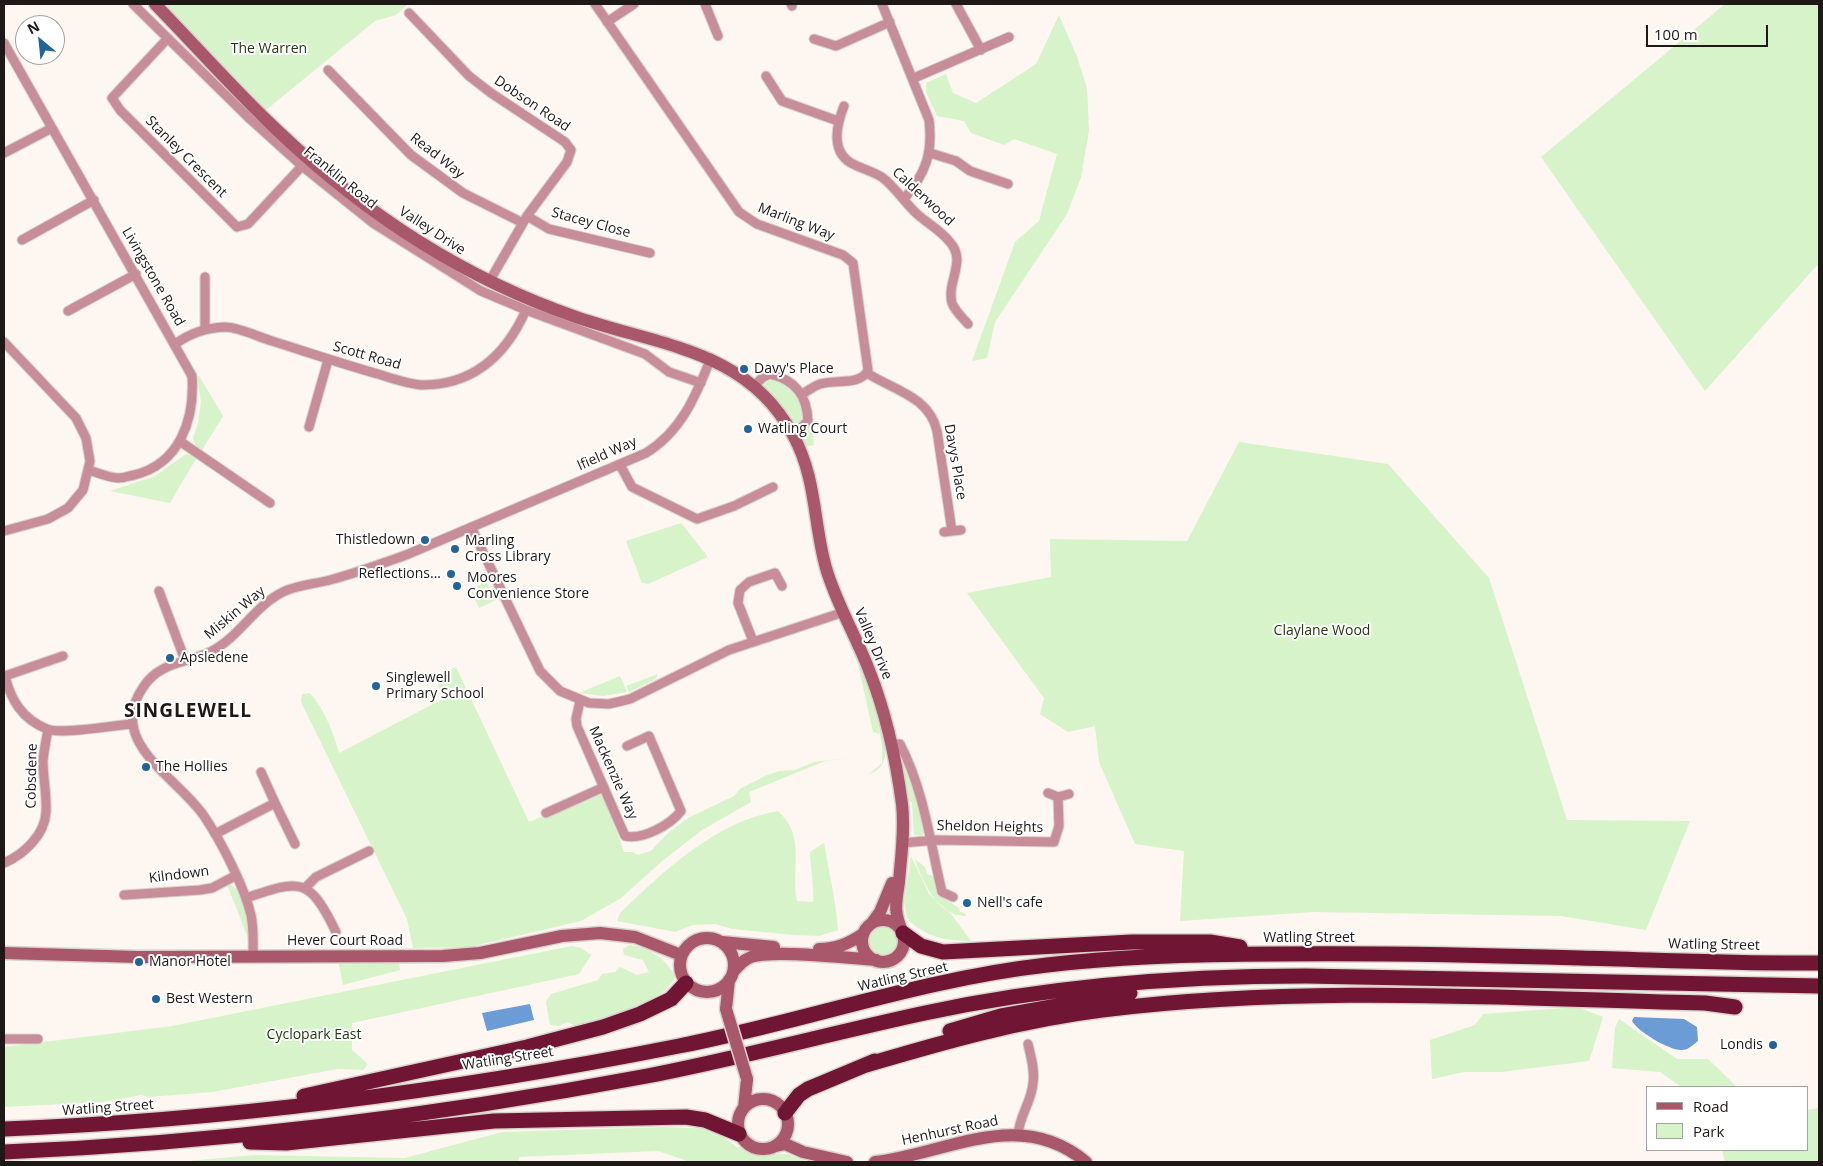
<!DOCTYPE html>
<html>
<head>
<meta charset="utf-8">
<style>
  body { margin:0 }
  #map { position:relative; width:1823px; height:1166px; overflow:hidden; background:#fef6f0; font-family:"Open Sans",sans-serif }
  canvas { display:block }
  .frame { position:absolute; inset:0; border:5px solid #1e1916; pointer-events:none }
  .legend { position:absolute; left:1646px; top:1086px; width:162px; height:65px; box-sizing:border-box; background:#fff; border:1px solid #a5a3a2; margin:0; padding:6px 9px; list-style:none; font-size:15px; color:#1e1916 }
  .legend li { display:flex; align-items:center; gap:10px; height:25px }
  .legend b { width:25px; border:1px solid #a5a3a2 }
  .north { position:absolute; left:15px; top:15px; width:50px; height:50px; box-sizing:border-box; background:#fff; border:1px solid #a5a3a2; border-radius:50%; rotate:332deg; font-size:14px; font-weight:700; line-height:20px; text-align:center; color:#1e1916 }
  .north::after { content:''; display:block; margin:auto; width:18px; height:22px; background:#216499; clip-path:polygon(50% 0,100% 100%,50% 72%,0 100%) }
  .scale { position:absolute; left:1646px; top:25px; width:122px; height:22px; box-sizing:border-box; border:2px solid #1e1916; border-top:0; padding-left:6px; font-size:15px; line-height:18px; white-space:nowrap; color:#1e1916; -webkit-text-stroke:4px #fff; paint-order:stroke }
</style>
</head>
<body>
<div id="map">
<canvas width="1823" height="1166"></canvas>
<div class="frame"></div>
<ul class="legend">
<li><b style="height:6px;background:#a9586b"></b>Road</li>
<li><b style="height:14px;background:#d6f3c9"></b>Park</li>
</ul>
<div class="north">N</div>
<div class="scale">100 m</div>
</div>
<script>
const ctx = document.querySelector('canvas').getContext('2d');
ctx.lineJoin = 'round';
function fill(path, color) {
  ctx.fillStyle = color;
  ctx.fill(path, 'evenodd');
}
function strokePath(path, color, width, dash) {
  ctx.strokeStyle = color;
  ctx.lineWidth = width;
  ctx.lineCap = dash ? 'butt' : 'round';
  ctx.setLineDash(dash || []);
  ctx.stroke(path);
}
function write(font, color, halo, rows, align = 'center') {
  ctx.font = font + ' "Open Sans",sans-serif';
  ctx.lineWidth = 4;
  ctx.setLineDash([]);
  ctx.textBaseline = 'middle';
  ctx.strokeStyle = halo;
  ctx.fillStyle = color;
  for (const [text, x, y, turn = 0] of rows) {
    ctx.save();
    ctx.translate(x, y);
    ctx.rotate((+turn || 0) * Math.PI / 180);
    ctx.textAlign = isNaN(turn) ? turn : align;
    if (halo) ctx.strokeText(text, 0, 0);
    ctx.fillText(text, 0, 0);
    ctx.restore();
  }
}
fill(new Path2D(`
  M160 4H408L396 15 375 21 266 110Z
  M1725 4H1819V263L1705 391 1541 157Z
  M1059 15 1077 57 1087 88 1089 131 1081 177 1067 214 995 322 987 358 972 361 1015 242 1039 221 1057 154 1014 139 1004 145 971 133 964 121 937 116 926 92V83L946 74 953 93 976 103 1036 64Z
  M197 376H199L223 416 202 450 196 446 193 438 198 423 201 402Z
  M774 378 799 395 805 418 797 426 793 425 763 386 765 379Z
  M810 425 812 426 814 445 805 447 802 436Z
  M1239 442 1388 464 1489 578 1567 820 1690 821 1646 930 1561 916 1313 912 1180 921 1184 851 1135 844 1099 762 1095 726 1068 732 1040 714 1044 698 967 593 1051 577 1050 539 1187 541Z
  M186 454 197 457 170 503 110 491 155 476Z
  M681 523 708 557 648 584 642 583 626 541Z
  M487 582 496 600 479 608 470 589Z
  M840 622 847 629 873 699 877 705C881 726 898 766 869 774L882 763V746L878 724 879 734 873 732 858 664Z
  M456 667 529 822 602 791 624 852H633L638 855 651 851 668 833 688 818 734 796 740 789 765 776 779 771 795 770 814 762 854 757 825 761 749 792 751 802 702 830 661 862 621 898 581 921 470 947 413 948 407 919 301 702 302 694 310 693C325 710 333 732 339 753L443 699 436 678Z
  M658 674 656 679 629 692 626 686Z
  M620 676 627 692 603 696 579 693Z
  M898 750 919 796 925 832 921 836 914 835 912 802H908Z
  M778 811C807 837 790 871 797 901L813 902C815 895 810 863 810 852L824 843 835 903 838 930 819 936 793 935 732 929 716 924 693 925 675 932 617 921 620 913C665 870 715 822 778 811Z
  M911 856 929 894 951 914 971 941C947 941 924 937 907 918L904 902Z
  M915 859 925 867 927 874 935 877 943 898 959 908 960 912 965 913 966 916C938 917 922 881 915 859Z
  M229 884C245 890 250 924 248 938L228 887Z
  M868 941a15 15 0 1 1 30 0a15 15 0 1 1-30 0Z
  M630 945C650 948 667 959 675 977 664 1004 602 1019 575 1026L567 1022 559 1026 550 1025 546 1002 551 994 598 980 602 974 615 972 620 967 637 975 649 972 643 960 624 955 623 949Z
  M572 946 581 948 591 955 579 974 352 1023V1050L368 1064 363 1070 338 1069 212 1092 149 1097 141 1095 103 1102 4 1107V1047L172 1026Z
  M338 960 399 961 400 970 343 985Z
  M1577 1007 1603 1017 1589 1061 1501 1072H1464L1432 1079 1430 1040 1475 1025 1483 1014Z
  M1619 1019 1677 1059H1708L1737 1087H1681L1660 1072 1612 1068 1615 1028Z
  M1819 1108V1162H1725L1722 1150H1807V1110Z
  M666 1127 713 1129 737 1147 762 1153 787 1154 808 1162H690L658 1151 519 1157V1162H178L255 1155 405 1158 502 1132Z`), '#d6f3c9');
fill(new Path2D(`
  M530 1004 534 1020 487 1031 482 1013Z
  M1634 1017 1684 1019 1697 1027 1698 1041C1693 1045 1688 1050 1682 1050 1670 1051 1637 1031 1632 1021Z`), '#6b9cd5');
const street = new Path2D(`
  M133 4 250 119 302 166 373 223 481 291 526 310 645 354 669 372 701 383
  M595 4 739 212 757 224 843 255 853 263 868 370C861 386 835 379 820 384 814 386 808 391 802 394
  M705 4 718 36
  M791 4 792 6
  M882 4 929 120C933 153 926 173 904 199
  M956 4 981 50
  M409 13 469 76 491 93 565 142 571 150 567 162 527 216 489 282
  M607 22 634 4
  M168 38 112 98 120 110 237 227 248 224 302 166
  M814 39 836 46 890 22
  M4 43 192 376C195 419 180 464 134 475 129 476 124 478 119 478 110 478 98 473 89 470
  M328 70 411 155 463 193 523 223
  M766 76 782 101 838 121
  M914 78 1009 37
  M844 106C836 126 830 154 855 165 865 170 875 172 883 178 896 188 905 203 917 214 927 223 940 230 949 241 968 261 946 281 952 303 955 311 962 317 968 324
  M4 153 52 128
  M930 153 956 161 970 171 1008 184
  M527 216 549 229 650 253
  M22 240 94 200
  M68 311 136 274
  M205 329V277
  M4 342 76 418 86 438 90 461 83 490 68 508 48 519 4 531
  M175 344C191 333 205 328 225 327 239 327 258 337 272 341 307 352 342 364 378 374 391 378 408 384 422 385 474 385 506 355 526 310
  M867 373C893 390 929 396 937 431L952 531
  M754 386 763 377 770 374C796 380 807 396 808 421L793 435
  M309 427 328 360
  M181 442 270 503
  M620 465 632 487 697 519 734 506 773 487
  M471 527 540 671 560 691 589 703 609 704 630 699 729 650 844 612
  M944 532 961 530
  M159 591 185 660
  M753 641 738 603 740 590 749 582 775 573 782 586
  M63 656 5 676C11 700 22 719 47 729 60 735 115 725 132 724
  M580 701 576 719 577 726 625 836C643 840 670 825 681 811L649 736 627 746
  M891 744H900C924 790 930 842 942 892L953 897
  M1058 797 1069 794
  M275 803 295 844
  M546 813 604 787
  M215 834 275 803 261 772
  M902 843 936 840 1054 842 1059 826 1058 797 1048 793
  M4 863C23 855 45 835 46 812 47 795 43 778 43 761 44 750 46 740 48 730
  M305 888 316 877 369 851
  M124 895 200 890 212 888 235 876
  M246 898C301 879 309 877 336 932
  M253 956C253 943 254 929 251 915 244 886 221 841 204 816 178 777 104 742 144 686 160 662 187 663 210 652 239 638 254 606 283 592 297 585 315 584 330 580 356 573 381 564 406 555L646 453C682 431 696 395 711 358
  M4 1039H38
  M1018 1135C1019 1116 1032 1101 1033 1083 1035 1070 1031 1057 1028 1044`);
const secondary = new Path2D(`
  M155 4C196 46 235 91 278 131 364 213 463 278 576 317 659 346 747 349 793 435 817 479 813 522 826 568 836 603 856 636 869 670 886 713 896 759 902 804 905 830 901 857 899 882 896 904 893 911 903 933
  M862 941a21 21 0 1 1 42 0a21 21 0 1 1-42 0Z
  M872 923 880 912 892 883
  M680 965a27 27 0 1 1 54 0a27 27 0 1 1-54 0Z
  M722 942 774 947
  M819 949C836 949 848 944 863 934
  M4 953 138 957 443 956 480 953 562 936 600 933 635 937 681 955
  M733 972C738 966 743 960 751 957 771 949 851 958 876 960
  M726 1009 729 980
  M738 1124a25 25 0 1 1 50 0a25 25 0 1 1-50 0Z
  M744 1108 747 1079
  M776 1146 785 1144 803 1152 847 1162
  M875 1162C947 1154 1019 1106 1086 1162`);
const highway = new Path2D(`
  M903 933 921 946 943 952 1132 942H1210L1240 947
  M950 1031 1001 1016 1130 993
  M866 1065C944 1042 1021 1020 1102 1010 1301 985 1504 998 1705 1003L1735 1007
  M304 1096 527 1047 603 1027 640 1014 671 999 686 983
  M785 1113 799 1095 808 1089 875 1061
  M4 1129C230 1120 457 1090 679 1046 802 1022 922 979 1047 965 1123 956 1200 954 1277 954 1378 953 1479 955 1580 958 1660 960 1740 964 1819 963
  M250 1142 286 1143 494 1121 686 1117 705 1120 739 1134
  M4 1152C219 1143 435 1116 647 1076 740 1058 832 1033 925 1013 1050 986 1178 976 1306 976L1819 986`);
strokePath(street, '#dad3cd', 11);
strokePath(secondary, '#dad3cd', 15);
strokePath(highway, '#dad3cd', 18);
strokePath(street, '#c78d98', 9);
strokePath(secondary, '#a9586b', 12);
strokePath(highway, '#711534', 15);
const secondaryBridge = new Path2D(`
  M726 1009 747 1079`);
strokePath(secondaryBridge, '#dad3cd', 15, []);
strokePath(secondaryBridge, '#a9586b', 12);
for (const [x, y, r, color] of [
  [744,369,5,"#216499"],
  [748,429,5,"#216499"],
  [425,540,5,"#216499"],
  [455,549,5,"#216499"],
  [451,574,5,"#216499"],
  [457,586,5,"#216499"],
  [170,658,5,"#216499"],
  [376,686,5,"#216499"],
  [146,767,5,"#216499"],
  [967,903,5,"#216499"],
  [139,962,5,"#216499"],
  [156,999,5,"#216499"],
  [1773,1045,5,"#216499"]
]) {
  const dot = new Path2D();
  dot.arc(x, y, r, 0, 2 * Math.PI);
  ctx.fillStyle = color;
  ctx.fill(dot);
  strokePath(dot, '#fff', 2);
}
write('14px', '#203c0f', '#fff', [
  ["The Warren",269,49],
  ["Claylane Wood",1322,631],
  ["Cyclopark East",314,1035]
]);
write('14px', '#1e1916', '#fff', [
  ["Dobson Road",532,104,34],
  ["Read Way",437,156,38],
  ["Stanley Crescent",186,157,45],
  ["Franklin Road",340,178,39],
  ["Calderwood",923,197,43],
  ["Marling Way",796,222,21],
  ["Stacey Close",591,223,15],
  ["Valley Drive",432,231,33],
  ["Livingstone Road",153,277,60],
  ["Scott Road",367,356,16],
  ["Ifield Way",607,454,-24],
  ["Davys Place",955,462,80],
  ["Miskin Way",235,613,-40],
  ["Valley Drive",873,644,67],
  ["Mackenzie Way",613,773,66],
  ["Cobsdene",32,776,-89],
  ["Sheldon Heights",990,827,1],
  ["Kilndown",179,875,-7],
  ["Watling Street",1309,938],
  ["Hever Court Road",345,941],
  ["Watling Street",1714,945,1],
  ["Watling Street",903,977,-13],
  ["Watling Street",508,1059,-9],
  ["Watling Street",108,1108,-4],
  ["Henhurst Road",950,1131,-12]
]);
write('14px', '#1e1916', '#fff', [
  ["Davy's Place",754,369],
  ["Watling Court",758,429],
  ["Thistledown",415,540,"right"],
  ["Marling",465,541],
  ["Cross Library",465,557],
  ["Reflections...",441,574,"right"],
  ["Moores",467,578],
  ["Convenience Store",467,594],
  ["Apsledene",180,658],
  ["Singlewell",386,678],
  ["Primary School",386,694],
  ["The Hollies",156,767],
  ["Nell's cafe",977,903],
  ["Manor Hotel",149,962],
  ["Best Western",166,999],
  ["Londis",1763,1045,"right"]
], 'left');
ctx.letterSpacing = '1px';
write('bold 19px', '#1e1916', '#fff', [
  ["SINGLEWELL",188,712]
]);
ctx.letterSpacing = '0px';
</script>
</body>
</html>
